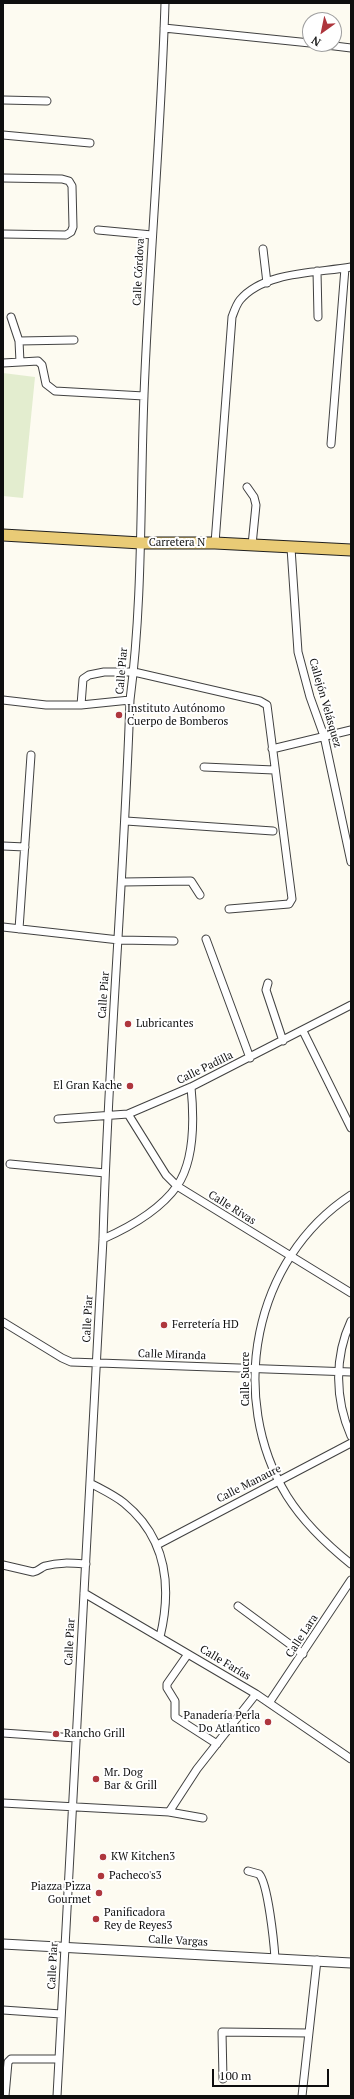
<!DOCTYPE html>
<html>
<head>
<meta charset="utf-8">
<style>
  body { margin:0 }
  #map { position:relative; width:354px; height:2099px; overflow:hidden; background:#fdfbf1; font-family:"PT Serif",serif }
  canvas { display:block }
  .frame { position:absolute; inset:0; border:4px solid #0e0e0e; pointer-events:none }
  .north { position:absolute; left:302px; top:12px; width:40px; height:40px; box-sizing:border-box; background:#fff; border:1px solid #9f9f9f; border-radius:50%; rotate:213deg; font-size:11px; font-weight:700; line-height:16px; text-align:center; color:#0e0e0e }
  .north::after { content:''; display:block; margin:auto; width:14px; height:18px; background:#ae363d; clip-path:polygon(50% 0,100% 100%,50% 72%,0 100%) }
  .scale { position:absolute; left:212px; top:2069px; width:117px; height:18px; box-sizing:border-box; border:2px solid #0e0e0e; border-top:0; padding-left:5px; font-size:12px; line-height:14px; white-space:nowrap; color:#0e0e0e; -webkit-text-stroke:3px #fff; paint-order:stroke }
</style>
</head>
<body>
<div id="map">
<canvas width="354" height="2099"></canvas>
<div class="frame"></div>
<div class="north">N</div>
<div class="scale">100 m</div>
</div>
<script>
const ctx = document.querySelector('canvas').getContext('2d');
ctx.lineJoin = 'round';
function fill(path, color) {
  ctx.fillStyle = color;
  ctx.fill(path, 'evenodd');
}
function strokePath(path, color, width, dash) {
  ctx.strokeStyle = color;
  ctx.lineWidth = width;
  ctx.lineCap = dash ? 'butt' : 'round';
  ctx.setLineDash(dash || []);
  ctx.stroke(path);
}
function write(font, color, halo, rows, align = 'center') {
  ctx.font = font + ' "PT Serif",serif';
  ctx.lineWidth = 4;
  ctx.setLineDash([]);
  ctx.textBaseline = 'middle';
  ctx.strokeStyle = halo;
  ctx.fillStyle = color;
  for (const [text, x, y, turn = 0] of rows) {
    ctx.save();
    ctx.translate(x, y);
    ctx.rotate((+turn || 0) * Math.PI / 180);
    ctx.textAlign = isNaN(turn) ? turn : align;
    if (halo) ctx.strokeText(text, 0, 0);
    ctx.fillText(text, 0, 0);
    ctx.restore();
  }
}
fill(new Path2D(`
  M3 373 35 377 23 498 3 496Z`), '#e3edcf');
const minor = new Path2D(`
  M164 28 310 43
  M318 44 351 48
  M3 100 47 101
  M3 135 90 143
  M3 178 62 179 69 181 72 186 73 227 71 232 66 235 3 234
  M98 230 152 235
  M263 249 267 283
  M317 271 318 317
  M11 317 19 341 20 362
  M19 341 74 340
  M3 363 38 361 42 365 46 384 55 391 144 396
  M331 444 345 268
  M247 487 254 497 256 505 252 545
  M215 543 232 317C234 312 236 305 240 300 264 271 318 273 351 267
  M291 548 298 652 310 697 324 736 351 862
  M3 700 46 705H81
  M130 700 81 705 83 679 89 675 104 672H134L260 701 267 705 292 899 289 904 229 909
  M272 749 351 730
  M204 767 274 770
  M126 821 273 831
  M3 846 25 847
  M123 882 191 881 200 895
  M3 927 119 940 174 941
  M19 929 31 755
  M206 939 250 1058
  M268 983 266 990 283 1041
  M303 1031 351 1128
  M128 1114 166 1175 177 1186 351 1293
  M58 1119 128 1114 191 1087 351 1005
  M10 1164 105 1173
  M351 1195C253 1259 227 1397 287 1496 304 1523 326 1544 351 1564
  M103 1239C130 1227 160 1210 177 1186 195 1160 194 1117 191 1087
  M351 1321C334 1357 335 1400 351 1436
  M3 1322 62 1358 71 1362 351 1372
  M90 1483C101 1489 114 1495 124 1503 167 1538 172 1587 160 1637
  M157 1545 351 1443
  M3 1565 33 1572C39 1571 40 1568 45 1566 59 1562 71 1563 86 1564
  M84 1593 256 1694 351 1759
  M238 1606 303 1654
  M188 1654 167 1684V1688L175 1701V1717L217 1744
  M269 1703 351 1580
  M3 1733 76 1738
  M3 1803 169 1812 203 1818
  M169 1812 197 1769 256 1694
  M248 1871 259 1874C268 1883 274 1943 275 1958
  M3 2010 61 2014
  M223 2079 222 2032 309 2033
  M5 2096 8 2062 11 2059H59
  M57 2096 103 1239C108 1059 124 880 130 700 143 599 140 497 144 395 149 265 161 134 165 3
  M302 2096 317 1960`);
const tertiary = new Path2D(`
  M3 1944 351 1963`);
const primary = new Path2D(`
  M3 535 141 543H215L351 550`);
strokePath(minor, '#414141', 9);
strokePath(tertiary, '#414141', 11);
strokePath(primary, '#1f1f1f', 13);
strokePath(minor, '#fff', 7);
strokePath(tertiary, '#fff', 9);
strokePath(primary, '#e9cb76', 11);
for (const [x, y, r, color] of [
  [119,715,4,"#ae363d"],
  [128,1024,4,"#ae363d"],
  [130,1086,4,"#ae363d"],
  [164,1325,4,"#ae363d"],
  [268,1722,4,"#ae363d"],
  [56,1734,4,"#ae363d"],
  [96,1779,4,"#ae363d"],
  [103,1857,4,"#ae363d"],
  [101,1876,4,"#ae363d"],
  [99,1893,4,"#ae363d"],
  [96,1919,4,"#ae363d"]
]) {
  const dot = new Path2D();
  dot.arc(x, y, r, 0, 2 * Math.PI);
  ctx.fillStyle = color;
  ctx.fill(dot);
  strokePath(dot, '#fff', 1.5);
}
write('11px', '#0e0e0e', '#fff', [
  ["Calle Córdova",139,272,-87],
  ["Carretera N",177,543],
  ["Calle Piar",122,671,-85],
  ["Callejón Velásquez",325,703,74],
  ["Calle Piar",104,995,-86],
  ["Calle Padilla",205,1068,-26],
  ["Calle Rivas",232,1208,32],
  ["Calle Piar",88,1319,-87],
  ["Calle Miranda",172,1355,2],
  ["Calle Sucre",246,1379,-90],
  ["Calle Manaure",249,1484,-27],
  ["Calle Lara",302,1636,-57],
  ["Calle Piar",70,1642,-87],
  ["Calle Farías",225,1663,31],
  ["Calle Vargas",178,1941,3],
  ["Calle Piar",53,1966,-87]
]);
write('11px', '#0e0e0e', '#fff', [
  ["Instituto Autónomo",127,709],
  ["Cuerpo de Bomberos",127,722],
  ["Lubricantes",136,1024],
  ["El Gran Kache",122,1086,"right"],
  ["Ferretería HD",172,1325],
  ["Panadería Perla",260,1716,"right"],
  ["Do Atlantico",260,1729,"right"],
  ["Rancho Grill",64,1734],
  ["Mr. Dog",104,1773],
  ["Bar & Grill",104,1786],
  ["KW Kitchen3",111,1857],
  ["Pacheco's3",109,1876],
  ["Piazza Pizza",91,1887,"right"],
  ["Gourmet",91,1900,"right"],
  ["Panificadora",104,1913],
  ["Rey de Reyes3",104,1926]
], 'left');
</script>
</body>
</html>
